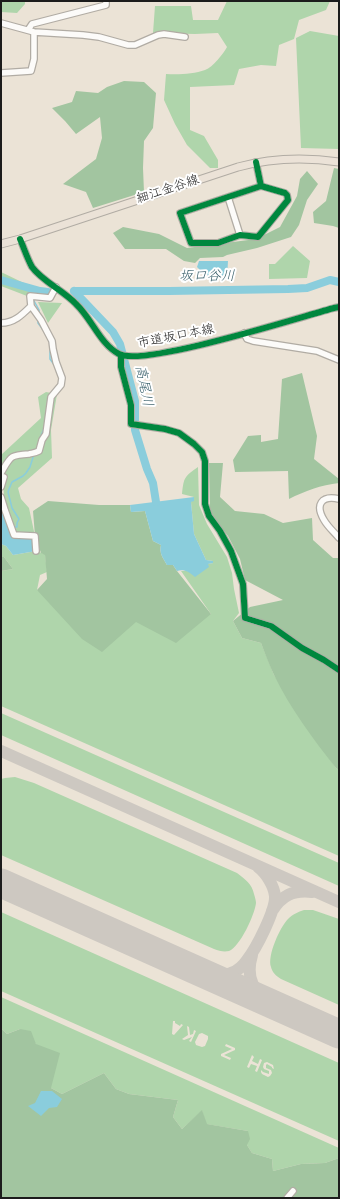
<!DOCTYPE html>
<html>
<head>
<meta charset="utf-8">
<style>
  body { margin:0 }
  #map { position:relative; width:340px; height:1199px; overflow:hidden; background:#ebe3d6; font-family:"Architects Daughter",sans-serif }
  canvas { display:block }
  .frame { position:absolute; inset:0; border:2px solid #1c1c1c; pointer-events:none }
</style>
</head>
<body>
<div id="map">
<canvas width="340" height="1199"></canvas>
<div class="frame"></div>
</div>
<script>
const ctx = document.querySelector('canvas').getContext('2d');
ctx.lineJoin = 'round';
function fill(path, color) {
  ctx.fillStyle = color;
  ctx.fill(path, 'evenodd');
}
function strokePath(path, color, width, dash) {
  ctx.strokeStyle = color;
  ctx.lineWidth = width;
  ctx.lineCap = dash ? 'butt' : 'round';
  ctx.setLineDash(dash || []);
  ctx.stroke(path);
}
function write(font, color, halo, rows, align = 'center') {
  ctx.font = font + ' "Architects Daughter","Klee One",sans-serif';
  ctx.lineWidth = 4;
  ctx.setLineDash([]);
  ctx.textBaseline = 'middle';
  ctx.strokeStyle = halo;
  ctx.fillStyle = color;
  for (const [text, x, y, turn = 0] of rows) {
    ctx.save();
    ctx.translate(x, y);
    ctx.rotate((+turn || 0) * Math.PI / 180);
    ctx.textAlign = isNaN(turn) ? turn : align;
    if (halo) ctx.strokeText(text, 0, 0);
    ctx.fillText(text, 0, 0);
    ctx.restore();
  }
}
fill(new Path2D(`
  M1 1H25V4L17 13 1 12Z
  M227 1H330L326 10 299 20 294 39 279 45 276 66 261 65 239 69 234 85 190 87V130L204 136 218 160V168H210L187 145 175 124 164 100 166 74C178 75 194 74 205 70 213 67 223 54 227 47L218 33 195 34 153 33 155 6H191L193 20H218Z
  M310 31 339 36V149L301 148 296 38Z
  M293 246 310 261 307 278 269 279V264H275Z
  M1 272 28 285 46 291 47 296H27L1 286Z
  M38 302 62 303 48 323Z
  M46 392 57 394 51 430 52 458 18 488 21 499 29 508 35 536 13 532 5 510 3 481 1 480V455L41 418 38 397Z
  M198 467 199 505 207 524 227 557 232 573 234 589 239 613 233 621 242 638 261 643 274 675 336 768 339 770V856L1 706V571L13 569 4 557H1V544L6 546 13 555 36 551 45 554 47 572 40 575 37 590 136 622 211 614 181 571H187L190 572 208 564 213 563V561L206 560 194 534 191 502 194 497 182 494C184 477 184 477 198 467Z
  M1 713 339 863V886L1 735Z
  M15 777 34 783 237 873C245 879 252 884 254 894 255 897 256 901 256 903 255 914 240 947 229 951 224 952 219 951 214 949L1 855V779L5 778Z
  M304 910H313L339 919V1005L281 979C276 976 272 972 271 967 267 956 280 927 288 919 293 914 298 912 304 910Z
  M1 912 339 1063V1141L1 991ZM173 1021H175V1023L180 1026 181 1024 183 1025 174 1035 172 1034ZM187 1026 189 1027 190 1035 193 1034 194 1030 196 1031 191 1042 189 1041 192 1037 184 1040 182 1039 188 1035ZM202 1033 208 1036V1039L205 1046 202 1047 196 1045 195 1042 199 1034ZM226 1044 235 1048V1050L224 1055 231 1058 230 1060 221 1056V1054L232 1049 225 1046ZM252 1055 254 1057 252 1061 258 1064 260 1059 262 1060 257 1072 255 1071 257 1066 251 1064 249 1068 247 1067ZM267 1062 273 1065 274 1069 272 1068V1067L267 1064 266 1065V1068L271 1070 272 1073 270 1076 268 1077 262 1074 261 1072V1070L263 1072 269 1074V1071L264 1069 263 1067 264 1063Z
  M1 997 339 1148V1158L325 1163 301 1164 273 1171 272 1159 252 1153 247 1145 248 1131 206 1124 202 1111 182 1129 173 1117 178 1100 129 1094 116 1089 104 1073 62 1094 51 1088 36 1044 20 1029 7 1034 1 1028Z`), '#afd5ab');
fill(new Path2D(`
  M124 81 144 82 156 93 153 128 144 141 143 168 144 192 93 208 86 192 63 184 96 159 102 138 100 117 76 134 65 121 52 108 72 102 76 91 98 93 107 87Z
  M334 168 339 169V228L333 226 314 223 313 212 326 201Z
  M307 171 318 184 307 200 299 225 291 237 257 248 227 255 223 257 200 258 195 263 184 261 166 249H125L113 233 123 227 159 234 187 248 256 239 280 227 297 196 300 179Z
  M302 373 317 436 314 459 339 479V483C321 485 305 491 289 499L288 471 235 472 233 460 248 436 261 435V442L278 439 282 379Z
  M209 463H223L220 497 235 511 264 514 283 523 312 518 313 540 333 558H339V770L336 768C313 739 290 708 274 675 269 664 265 654 261 643L242 638 233 621 250 607 283 600 245 580 240 559 228 536 210 513Z
  M48 501 99 505H130L131 512 145 511 153 541 161 545C159 553 163 558 167 565H173L177 571 211 614 176 643 136 622 102 652 82 639 37 590 47 579 45 555 41 553 35 536 33 511Z
  M1 557H4L13 569 1 571Z
  M1 1028 7 1034 20 1029 31 1031 36 1044 60 1053 51 1088 62 1094 104 1073 116 1089 129 1094 178 1100 173 1117 182 1129 202 1110 207 1124 248 1131 250 1139 247 1145 252 1153 272 1159 273 1171 301 1164 325 1163 339 1158V1198H1Z`), '#a2c5a0');
fill(new Path2D(`
  M199 261H228L227 278 205 275 197 267Z
  M1 497 14 535 35 536 36 551 13 555 6 546 1 544Z
  M194 497V501L191 502 194 534 206 560 213 561V563L208 564 209 567 195 577C189 572 184 569 177 571L173 565H167C163 558 159 553 161 545L153 541 145 511 131 512 130 505Z
  M41 1091H52L62 1099 57 1107 49 1108 41 1116 28 1106 35 1103Z`), '#8acddc');
strokePath(new Path2D(`
  M1 280 31 291 32 295
  M33 299 39 310V314
  M38 319V323L44 331
  M50 343V359L55 366
  M40 438 45 426
  M13 527H17V523L19 519 12 508 8 492 9 489 12 482 23 476 26 473 30 467 34 454`), '#8acddc', 1.5);
strokePath(new Path2D(`
  M1 280 40 291 48 292
  M74 291H169L288 289 307 288 330 280 339 282
  M74 291 113 332 120 344 135 401V430L147 469 153 483 156 502`), '#8acddc', 8);
strokePath(new Path2D(`
  M1 751 339 902
  M272 911C282 895 293 890 312 892
  M252 955C245 979 254 992 273 1004
  M201 972C210 974 221 977 231 973 237 971 243 966 247 960 256 949 276 910 275 896 274 886 266 873 258 867`), '#cdc8c1', 12);
strokePath(new Path2D(`
  M1 883 339 1034`), '#cdc8c1', 29);
const minor = new Path2D(`
  M1 23 34 32 83 35 99 37 128 45H135L158 35 164 34 185 37
  M28 30 32 24 106 5V1
  M1 73 31 71 34 59V32
  M256 162 261 186 180 213 191 243H218L240 235 258 237 288 200 287 195 285 193 261 186
  M228 197 240 235
  M20 239C24 248 27 258 32 267 42 281 64 291 76 304 92 319 100 344 119 354 144 367 300 317 334 308L339 307
  M1 323C14 323 22 315 31 306
  M244 333 247 339 253 341 317 351 339 360
  M121 355V367L131 405V424L165 429 179 433 194 444 202 452 205 461V504L209 516 220 531 231 551 243 584 245 618 271 626 302 648 324 660 339 670
  M1 473C11 456 10 455 29 454 33 453 35 453 39 451L42 440 46 434 51 397 61 385 62 378 56 362 53 349 52 341 41 320 31 306 30 296 50 298 56 287
  M1 476 4 477 1 487
  M1 497 5 510 14 535 35 536 36 551
  M339 499C321 495 315 505 324 520 328 527 334 532 339 538
  M287 1198 293 1191`);
const major = new Path2D(`
  M1 244 20 239 238 167C271 158 305 157 339 162`);
strokePath(minor, '#b1aca4', 8);
strokePath(major, '#b1aca4', 9);
strokePath(minor, '#fcfbf9', 5.5);
strokePath(major, '#ebe2d7', 7);
strokePath(new Path2D(`
  M256 162 261 186 180 213 191 243H218L240 235 258 237 288 200 287 195 285 193 261 186
  M20 239C24 248 27 258 32 267 42 281 64 291 76 304 92 319 100 344 119 354 144 367 300 317 334 308L339 307
  M121 355V367L131 405V424L165 429 179 433 194 444 202 452 205 461V504L209 516 220 531 231 551 243 584 245 618 271 626 302 648 324 660 339 670`), '#00873e', 6);
write('13px', '#1c1c1c', '#fff', [
  ["細江金谷線",168,190,-18],
  ["市道坂口本線",176,337,-11]
]);
write('italic 14px', '#385f6a', '#fff', [
  ["坂口谷川",207,277],
  ["高尾川",143,386,79]
]);
</script>
</body>
</html>
